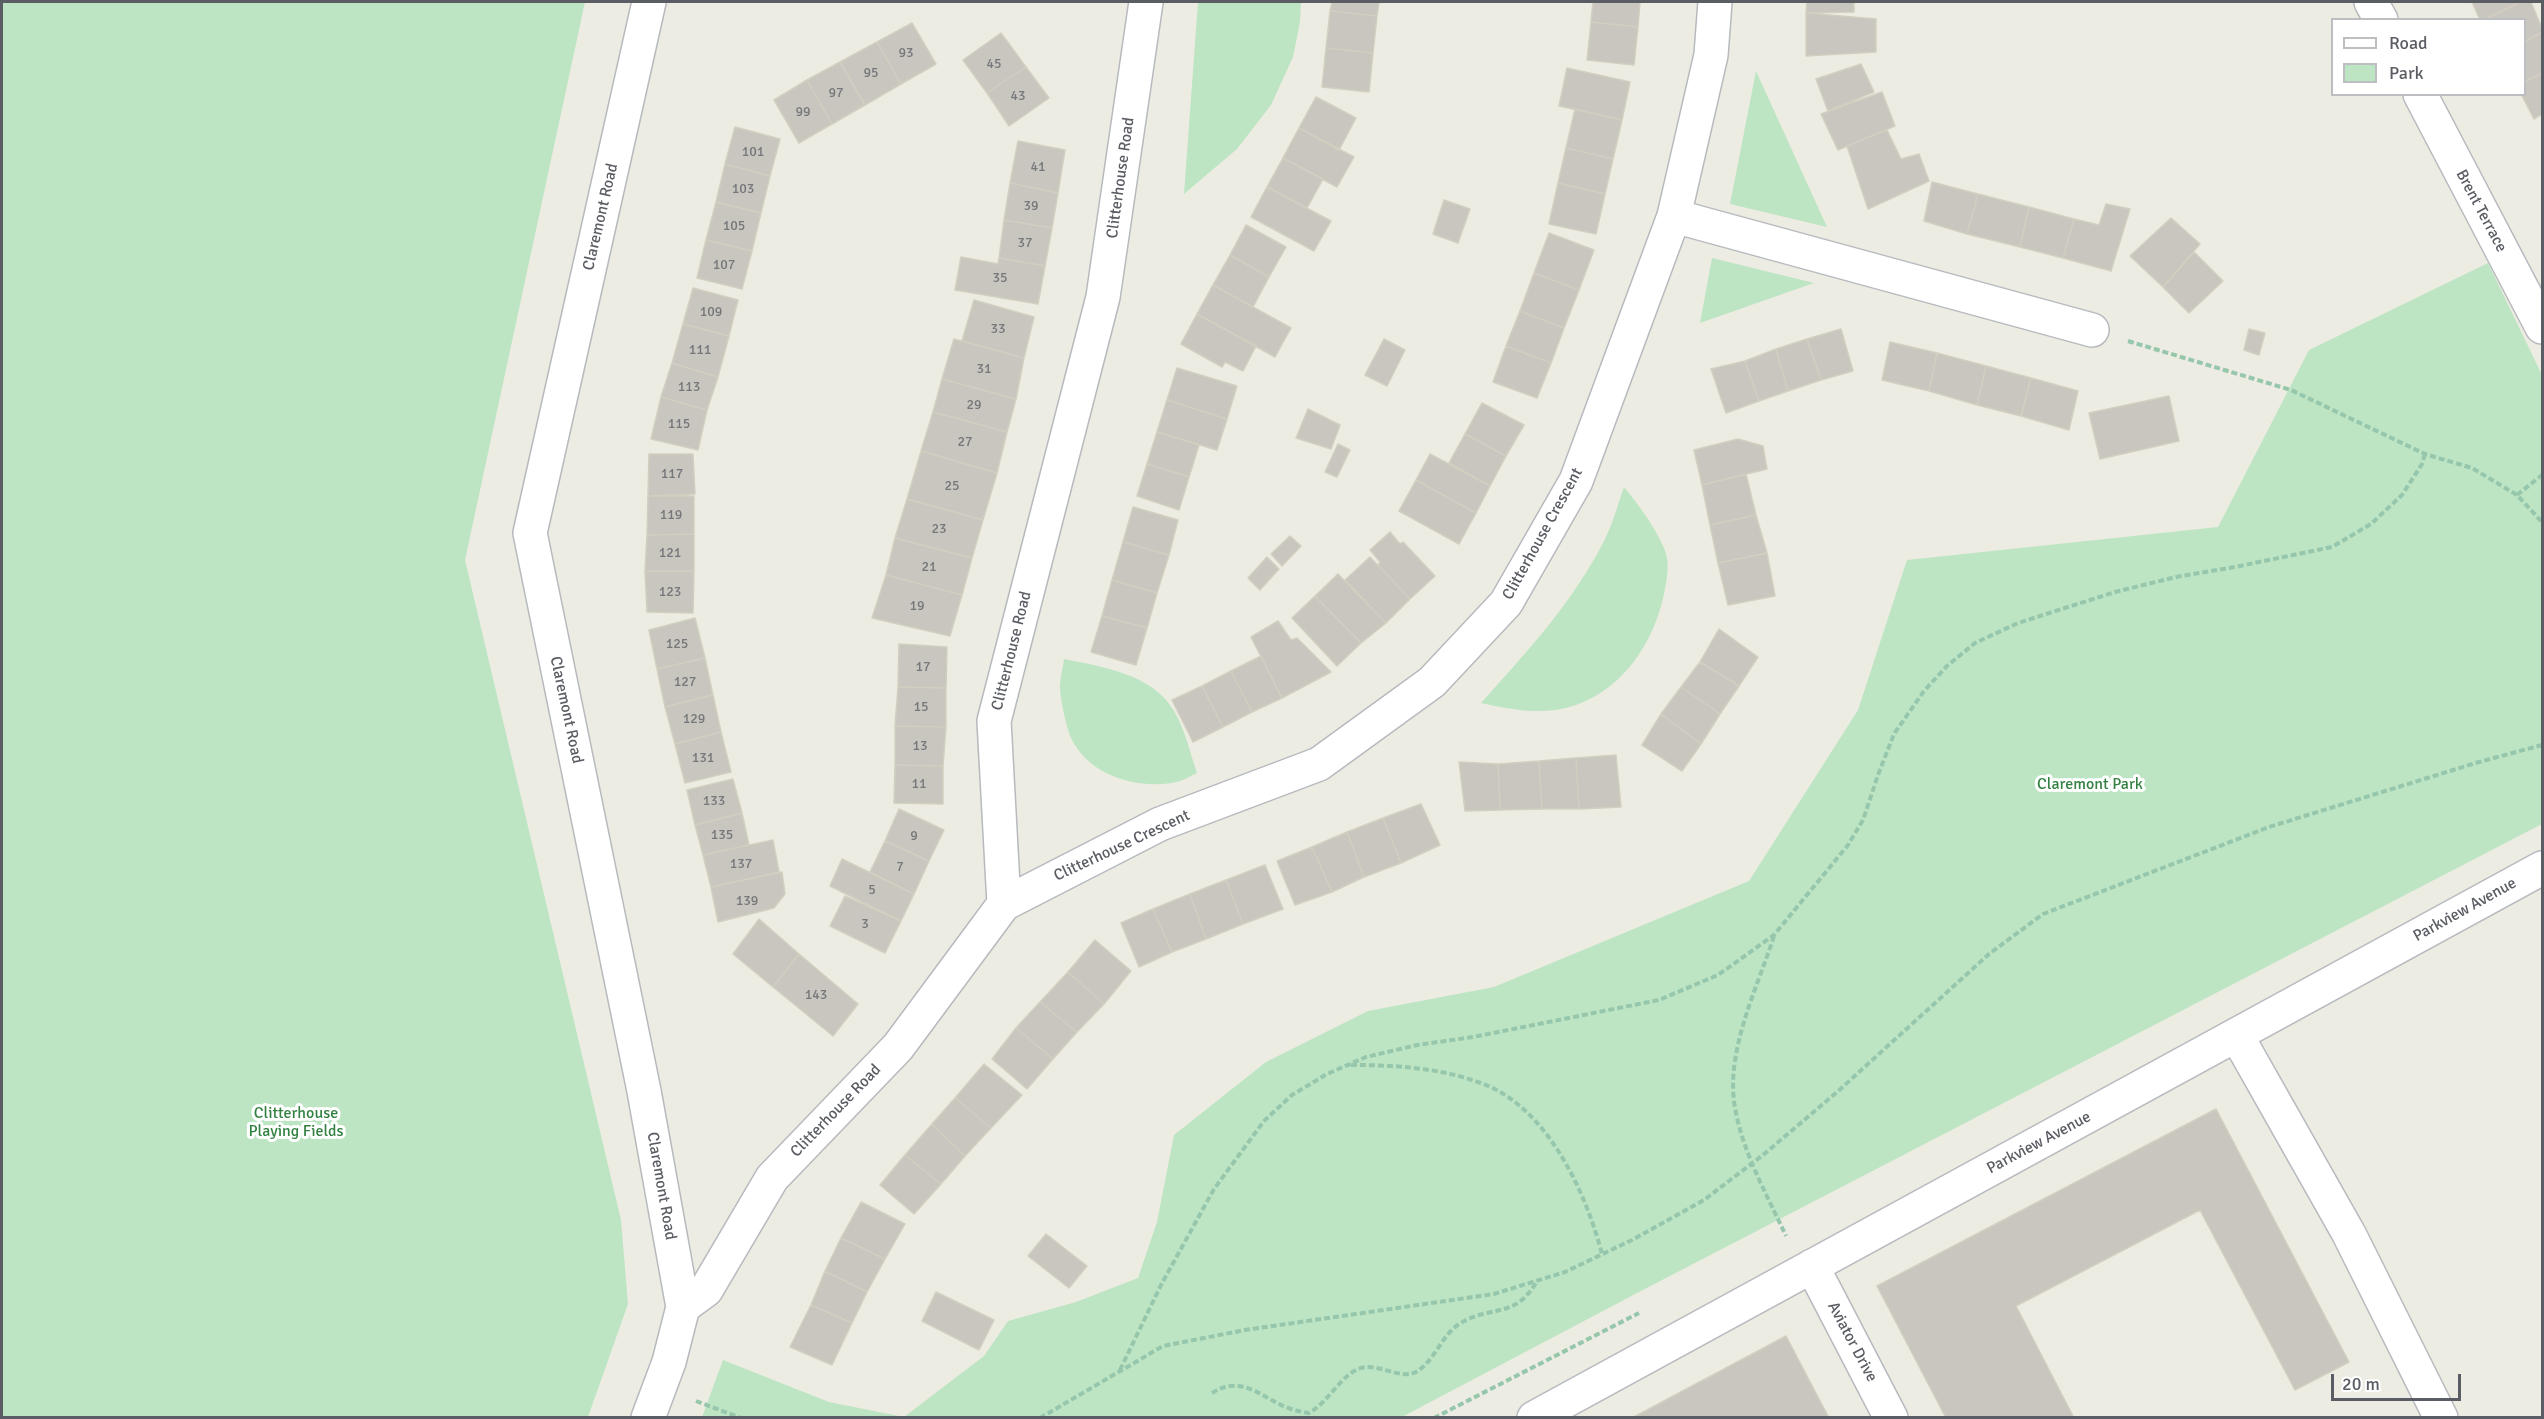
<!DOCTYPE html>
<html>
<head>
<meta charset="utf-8">
<style>
  body { margin:0 }
  #map { position:relative; width:2544px; height:1419px; overflow:hidden; background:#edece2; font-family:Signika,sans-serif }
  canvas { display:block }
  .frame { position:absolute; inset:0; border:3px solid #5a5d63; pointer-events:none }
  .legend { position:absolute; left:2331px; top:18px; width:195px; height:78px; box-sizing:border-box; background:#fff; border:2px solid #bdbec1; margin:0; padding:8px 10px; list-style:none; font-size:18px; color:#5a5d63 }
  .legend li { display:flex; align-items:center; gap:12px; height:30px }
  .legend b { width:30px; border:2px solid #bdbec1 }
  .scale { position:absolute; left:2331px; top:1374px; width:130px; height:27px; box-sizing:border-box; border:3px solid #5a5d63; border-top:0; padding-left:8px; font-size:18px; line-height:21px; white-space:nowrap; color:#5a5d63; -webkit-text-stroke:4px #fff; paint-order:stroke }
</style>
</head>
<body>
<div id="map">
<canvas width="2544" height="1419"></canvas>
<div class="frame"></div>
<ul class="legend">
<li><b style="height:8px;background:#fff"></b>Road</li>
<li><b style="height:16px;background:#bde5c4"></b>Park</li>
</ul>
<div class="scale">20 m</div>
</div>
<script>
const ctx = document.querySelector('canvas').getContext('2d');
ctx.lineJoin = 'round';
function fill(path, color) {
  ctx.fillStyle = color;
  ctx.fill(path, 'evenodd');
}
function strokePath(path, color, width, dash) {
  ctx.strokeStyle = color;
  ctx.lineWidth = width;
  ctx.lineCap = dash ? 'butt' : 'round';
  ctx.setLineDash(dash || []);
  ctx.stroke(path);
}
function write(font, color, halo, rows, align = 'center') {
  ctx.font = font + ' Signika,sans-serif';
  ctx.lineWidth = 6;
  ctx.setLineDash([]);
  ctx.textBaseline = 'middle';
  ctx.strokeStyle = halo;
  ctx.fillStyle = color;
  for (const [text, x, y, turn = 0] of rows) {
    ctx.save();
    ctx.translate(x, y);
    ctx.rotate((+turn || 0) * Math.PI / 180);
    ctx.textAlign = isNaN(turn) ? turn : align;
    if (halo) ctx.strokeText(text, 0, 0);
    ctx.fillText(text, 0, 0);
    ctx.restore();
  }
}
fill(new Path2D(`
  M2 2H585L465 560 621 1220 628 1304 588 1417H2Z
  M1198 2H1301L1300 22 1293 57 1271 105 1237 149 1184 194Z
  M1756 71 1827 227 1730 204Z
  M1712 258 1814 283 1700 323Z
  M2488 263 2542 375V824L1639 1292 1402 1417H702L723 1360 829 1402 904 1417 984 1356 1008 1321 1076 1302 1138 1278 1157 1222 1174 1135 1266 1062 1368 1011 1494 987 1749 881 1858 710 1907 560 2218 527 2309 350Z
  M1624 487C1638 504 1663 537 1667 558 1669 568 1666 584 1664 594 1654 642 1624 688 1576 705 1545 716 1512 710 1481 703 1527 652 1574 601 1605 539 1613 523 1618 504 1624 487Z
  M1064 659C1103 667 1153 674 1174 711 1185 729 1190 753 1197 773 1190 776 1183 781 1176 782 1139 790 1090 776 1072 740 1067 730 1060 699 1060 687 1060 678 1063 668 1064 659Z`), '#bde5c4');
const building = new Path2D(`
  M1332 2H1379L1377 16 1330 11Z
  M1593 2H1640L1638 27 1591 22Z
  M1807 2H1854V12L1806 13Z
  M2472 2H2520L2484 20H2480Z
  M2520 2H2531L2542 28V32L2524 42V20H2484Z
  M1330 11 1377 16 1373 53 1326 48Z
  M1806 13 1876 19V52L1806 56Z
  M1591 22 1638 27 1634 65 1587 60Z
  M912 23 936 64 901 84 877 42Z
  M2542 32V73L2524 82V42Z
  M1001 33 1026 67 987 93 963 60Z
  M877 42 901 84 865 105 840 62Z
  M1326 48 1373 53 1369 92 1322 87Z
  M840 62 865 105 832 124 807 80Z
  M1861 64 1874 92 1828 111 1816 79Z
  M1026 67 1049 98 1009 126 987 93Z
  M1567 68 1630 82 1622 120 1559 106Z
  M2542 73V114L2534 119 2521 94H2524V82Z
  M807 80 832 124 799 143 774 100Z
  M1882 92 1895 126 1838 150 1821 114Z
  M1316 97 1356 118 1339 150 1299 128Z
  M1575 109 1622 120 1613 159 1566 148Z
  M735 127 780 139 770 176 725 164Z
  M1299 128 1354 157 1337 187 1283 158Z
  M1887 130 1901 159 1919 154 1929 181 1868 209 1847 146Z
  M1018 141 1065 150 1058 193 1010 183Z
  M1566 148 1613 159 1605 194 1558 183Z
  M1283 158 1323 179 1307 208 1267 187Z
  M725 164 770 176 761 213 716 202Z
  M1932 182 1978 194 1967 234 1924 221Z
  M1010 183 1058 193 1052 228 1004 220Z
  M1558 183 1605 194 1596 234 1549 224Z
  M1267 187 1331 221 1314 251 1251 217Z
  M1978 194 2029 207 2020 247 1967 234Z
  M1444 200 1470 209 1458 243 1433 234Z
  M716 202 761 213 752 251 706 240Z
  M2106 204 2130 209 2111 271 2063 258 2074 219 2099 225Z
  M2029 207 2074 219 2063 258 2020 247Z
  M2171 218 2200 244 2163 287 2130 256Z
  M1004 220 1052 228 1045 266 999 258Z
  M1246 225 1286 247 1269 277 1230 255Z
  M1549 233 1594 250 1579 290 1534 273Z
  M706 240 752 251 742 289 697 278Z
  M2194 252 2223 281 2189 313 2163 287Z
  M1230 255 1269 277 1253 307 1213 285Z
  M961 257 998 264 999 258 1045 266 1038 304 955 290Z
  M1534 273 1579 290 1564 328 1520 311Z
  M1213 285 1291 328 1275 357 1197 314Z
  M693 288 738 300 729 336 683 324Z
  M974 300 1034 317 1024 358 962 341Z
  M1520 311 1564 328 1551 363 1506 346Z
  M1197 314 1256 346 1243 371 1225 362 1222 367 1181 344Z
  M683 324 729 336 718 377 672 363Z
  M1841 329 1853 371 1821 380 1807 339Z
  M2249 329 2265 333 2259 355 2244 350Z
  M954 339 1024 358 1016 399 942 379Z
  M1384 339 1405 350 1387 386 1365 375Z
  M1807 339 1821 380 1788 391 1776 349Z
  M1890 342 1937 353 1929 391 1882 380Z
  M1506 346 1551 363 1537 398 1493 382Z
  M1776 349 1788 391 1759 401 1745 361Z
  M1937 353 1986 366 1977 405 1929 391Z
  M1745 361 1759 401 1726 413 1711 369Z
  M672 363 718 377 707 410 661 397Z
  M1986 366 2031 378 2021 416 1977 405Z
  M1177 368 1237 386 1227 419 1167 400Z
  M2031 378 2078 391 2069 430 2021 416Z
  M942 379 1016 399 1007 432 933 412Z
  M2169 396 2179 441 2100 459 2089 413Z
  M661 397 707 410 698 450 651 439Z
  M1167 400 1227 419 1217 450 1157 432Z
  M1482 403 1524 425 1506 456 1465 434Z
  M1308 409 1340 425 1331 449 1296 438Z
  M933 412 1007 432 997 473 921 451Z
  M1157 432 1199 445 1189 477 1147 464Z
  M1465 434 1506 456 1490 486 1449 463Z
  M1738 439 1763 446 1767 469 1702 485 1694 450Z
  M1338 444 1350 450 1337 477 1325 472Z
  M921 451 997 473 983 520 907 499Z
  M649 454H693L695 494 648 496Z
  M1430 454 1490 486 1476 513 1416 480Z
  M1147 464 1189 477 1179 510 1137 496Z
  M1746 474 1756 515 1710 525 1702 485Z
  M1416 480 1476 513 1459 544 1399 511Z
  M648 496H694V534L647 535Z
  M907 499 983 520 972 558 895 538Z
  M1133 507 1178 520 1169 555 1123 542Z
  M1756 515 1767 553 1718 563 1710 525Z
  M1390 532 1400 544 1403 542 1435 576 1410 599 1378 565 1380 562 1370 550Z
  M694 534V571H645L647 535Z
  M1290 536 1301 546 1282 566 1271 554Z
  M895 538 972 558 962 595 886 575Z
  M1123 542 1169 555 1157 593 1112 580Z
  M1767 553 1775 596 1728 605 1718 563Z
  M1267 557 1279 569 1260 590 1248 578Z
  M1370 557 1410 599 1386 623 1345 580Z
  M645 571H694L693 613 647 612Z
  M1338 574 1386 623 1361 643 1315 596Z
  M886 575 962 595 950 636 872 618Z
  M1112 580 1157 593 1147 628 1102 616Z
  M1315 596 1361 643 1337 666 1292 618Z
  M1102 616 1147 628 1136 665 1091 652Z
  M695 618 705 658 657 669 649 630Z
  M1278 621 1291 640 1297 638 1331 672 1282 698 1251 637Z
  M1719 629 1758 657 1739 686 1700 662Z
  M899 644 947 647 946 688 898 687Z
  M1261 656 1282 698 1252 712 1231 671Z
  M705 658 713 695 665 707 657 669Z
  M1700 662 1739 686 1720 714 1681 687Z
  M1231 671 1252 712 1223 727 1202 686Z
  M1202 686 1223 727 1193 742 1172 700Z
  M898 687 946 688V727L895 726Z
  M1681 687 1720 714 1701 744 1661 714Z
  M713 695 721 732 675 744 665 707Z
  M1661 714 1701 744 1682 771 1642 745Z
  M895 726 946 727 943 766 895 765Z
  M721 732 731 772 685 783 675 744Z
  M1616 755 1621 807 1579 809 1576 758Z
  M1576 758 1579 809H1542L1539 761Z
  M1539 761 1542 809 1500 810 1498 764Z
  M1459 762 1498 764 1500 810 1465 811Z
  M895 765 943 766V804L894 803Z
  M733 779 742 813 695 825 687 790Z
  M1421 804 1440 845 1401 863 1383 818Z
  M899 809 944 830 929 861 885 841Z
  M742 813 749 845 703 855 695 825Z
  M1383 818 1401 863 1364 877 1347 832Z
  M1347 832 1364 877 1332 892 1312 847Z
  M773 840 779 872 711 887 703 855Z
  M885 841 929 861 914 894 870 872Z
  M1312 847 1332 892 1295 905 1277 861Z
  M842 859 914 894 901 921 830 886Z
  M1265 865 1283 909 1243 924 1226 880Z
  M782 872 785 894 774 908 718 922 711 887Z
  M1226 880 1243 924 1206 939 1190 894Z
  M1190 894 1206 939 1172 952 1153 909Z
  M845 896 901 921 885 953 830 926Z
  M1153 909 1172 952 1139 967 1121 923Z
  M759 919 799 954 773 987 733 954Z
  M1095 940 1131 971 1104 1004 1068 972Z
  M799 954 858 1004 833 1036 773 987Z
  M1068 972 1104 1004 1077 1032 1040 1002Z
  M1040 1002 1077 1032 1053 1059 1016 1028Z
  M1016 1028 1053 1059 1027 1089 992 1059Z
  M984 1064 1022 1095 991 1128 955 1098Z
  M955 1098 991 1128 965 1156 932 1124Z
  M2216 1109 2349 1362 2295 1390 2200 1210 2016 1306 2074 1418H1946L1877 1286Z
  M932 1124 965 1156 941 1184 905 1155Z
  M905 1155 941 1184 914 1214 880 1185Z
  M861 1202 905 1224 885 1259 841 1238Z
  M1046 1234 1087 1266 1069 1288 1028 1256Z
  M841 1238 885 1259 867 1292 825 1271Z
  M825 1271 867 1292 852 1323 811 1305Z
  M936 1292 994 1320 979 1350 922 1321Z
  M811 1305 852 1323 832 1365 790 1347Z
  M1786 1336 1829 1418H1632Z`);
fill(building, '#c8c6bf');
strokePath(building, '#d2cfc0', 1.5);
const minor = new Path2D(`
  M2371 2 2381 20
  M2420 94 2542 327
  M1674 216 2092 330
  M1004 904 1160 824 1319 764 1432 682 1506 603 1576 481 1674 216 1711 55 1715 2
  M2237 1036 2349 1234 2441 1418
  M1812 1266 1891 1418
  M683 1307 706 1290 772 1178 898 1047 1004 904 994 721 1103 297 1146 2
  M648 1418 669 1362 683 1307 644 1091 530 533 649 2
  M1534 1418 2542 868`);
strokePath(minor, '#b7b9be', 36);
strokePath(new Path2D(`
  M2128 341 2291 390 2425 454 2472 468 2517 495 2542 522
  M2517 495 2542 475
  M1774 936C1757 989 1725 1051 1735 1108 1743 1153 1767 1195 1786 1236
  M1351 1065C1396 1065 1444 1068 1486 1085 1549 1111 1586 1193 1602 1254
  M1120 1370 1161 1285 1214 1189 1264 1121 1292 1095 1327 1074 1366 1057 1417 1045 1473 1037 1659 1000 1718 975 1774 935 1848 845 1863 820 1878 775 1894 734 1924 691 1947 666 1975 643 2018 623 2115 592 2176 577 2235 567 2332 547 2371 524 2402 495 2422 464 2425 454
  M1212 1393C1244 1373 1263 1400 1291 1409 1297 1411 1303 1412 1309 1413 1329 1402 1341 1374 1361 1368 1379 1363 1400 1380 1416 1372 1434 1362 1441 1336 1459 1324 1491 1304 1515 1320 1537 1281
  M696 1401 741 1418
  M1040 1418 1163 1346 1245 1330 1494 1294 1565 1272 1632 1240 1704 1200 1763 1155 1836 1093 1989 954 2043 914 2269 827 2479 762 2542 745
  M1434 1418 1639 1313`), '#96c6ab', 4, [6, 3]);
strokePath(minor, '#fff', 33);
write('14px', '#76777a', null, [
  ["93",906,53],
  ["45",994,64],
  ["95",871,73],
  ["97",836,93],
  ["43",1018,96],
  ["99",803,112],
  ["101",753,152],
  ["41",1038,167],
  ["103",743,189],
  ["39",1031,206],
  ["105",734,226],
  ["37",1025,243],
  ["107",724,265],
  ["35",1000,278],
  ["109",711,312],
  ["33",998,329],
  ["111",700,350],
  ["31",984,369],
  ["113",689,387],
  ["29",974,405],
  ["115",679,424],
  ["27",965,442],
  ["117",672,474],
  ["25",952,486],
  ["119",671,515],
  ["23",939,529],
  ["121",670,553],
  ["21",929,567],
  ["123",670,592],
  ["19",917,606],
  ["125",677,644],
  ["17",923,667],
  ["127",685,682],
  ["15",921,707],
  ["129",694,719],
  ["13",920,746],
  ["131",703,758],
  ["11",919,784],
  ["133",714,801],
  ["135",722,835],
  ["9",914,836],
  ["137",741,864],
  ["7",900,867],
  ["5",872,890],
  ["139",747,901],
  ["3",865,924],
  ["143",816,995]
]);
write('16px', '#5a5d63', '#fff', [
  ["Clitterhouse Road",1121,178,-82],
  ["Brent Terrace",2481,211,62],
  ["Claremont Road",601,217,-77],
  ["Clitterhouse Crescent",1543,534,-61],
  ["Clitterhouse Road",1012,651,-76],
  ["Claremont Road",566,710,78],
  ["Clitterhouse Crescent",1122,846,-25],
  ["Parkview Avenue",2465,910,-29],
  ["Clitterhouse Road",836,1111,-46],
  ["Parkview Avenue",2039,1143,-28],
  ["Claremont Road",661,1186,80],
  ["Aviator Drive",1852,1342,62]
]);
write('16px', '#338142', '#fff', [
  ["Claremont Park",2090,785],
  ["Clitterhouse",296,1114],
  ["Playing Fields",296,1132]
]);
</script>
</body>
</html>
